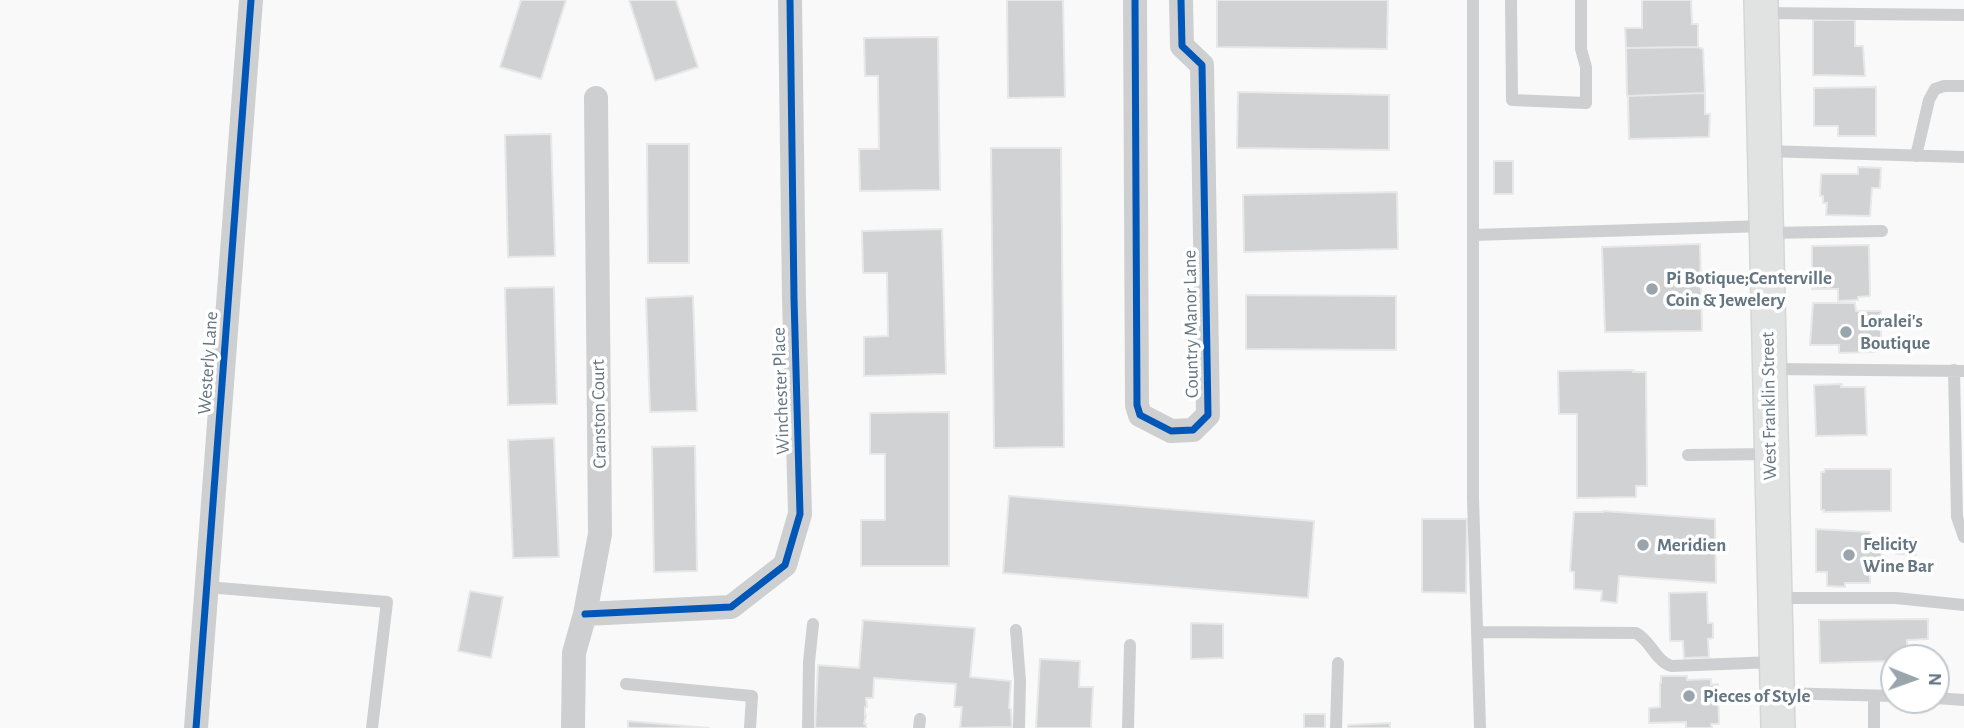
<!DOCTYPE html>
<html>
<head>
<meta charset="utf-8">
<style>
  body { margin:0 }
  #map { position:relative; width:1964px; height:728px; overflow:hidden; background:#f9f9f9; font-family:"Alegreya Sans",sans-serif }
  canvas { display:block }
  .north { position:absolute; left:1880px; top:644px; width:70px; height:70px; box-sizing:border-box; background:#fff; border:2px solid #c1c8cd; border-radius:50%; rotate:91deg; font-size:19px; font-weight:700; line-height:28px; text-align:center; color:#657683 }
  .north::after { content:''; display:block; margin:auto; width:24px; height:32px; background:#99a4ac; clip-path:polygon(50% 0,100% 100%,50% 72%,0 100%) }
</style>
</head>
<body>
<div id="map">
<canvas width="1964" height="728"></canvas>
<div class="north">N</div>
</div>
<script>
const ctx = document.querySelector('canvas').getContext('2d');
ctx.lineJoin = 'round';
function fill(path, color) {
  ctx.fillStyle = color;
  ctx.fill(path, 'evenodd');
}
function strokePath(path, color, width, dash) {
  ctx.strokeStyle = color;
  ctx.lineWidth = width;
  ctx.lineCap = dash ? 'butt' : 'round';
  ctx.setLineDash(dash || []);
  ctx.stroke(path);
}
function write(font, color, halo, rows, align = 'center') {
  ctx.font = font + ' "Alegreya Sans",sans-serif';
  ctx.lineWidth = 7;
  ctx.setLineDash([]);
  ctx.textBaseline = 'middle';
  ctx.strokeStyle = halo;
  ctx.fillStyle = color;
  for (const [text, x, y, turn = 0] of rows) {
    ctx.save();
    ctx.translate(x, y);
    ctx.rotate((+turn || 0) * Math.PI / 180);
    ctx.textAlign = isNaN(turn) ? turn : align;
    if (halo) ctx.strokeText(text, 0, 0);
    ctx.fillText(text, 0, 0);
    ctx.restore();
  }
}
const building = new Path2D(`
  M521 0H566L541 79 500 67Z
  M629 0H676L698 67 655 81Z
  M1007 0H1063L1065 97 1008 98Z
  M1217 0H1388L1387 49 1217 47Z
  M1642 0H1691L1692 24H1698V47L1626 48 1625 28H1642Z
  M1813 20H1855V46H1863L1865 76 1813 75Z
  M938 37 940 190 860 191 859 149H879L878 76H865L864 38Z
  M1698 47 1703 49 1705 93 1627 96 1626 48Z
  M1876 87V136H1838V126H1814V88Z
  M1238 92 1389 95V150L1237 148Z
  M1705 93V114H1710L1709 137 1629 139 1628 96Z
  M551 134 555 256 508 257 505 135Z
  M647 144H689V263H648Z
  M991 148H1061L1064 447 994 448Z
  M1494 161H1513V194H1494Z
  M1858 167 1881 168 1880 188H1872L1870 216 1826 215 1827 203H1823V196H1820L1821 174H1858Z
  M1397 192 1398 249 1244 252 1243 195Z
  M942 229 946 374 864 376V337L888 336 887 273H863L862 231Z
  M1700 244 1702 331 1605 332 1602 247Z
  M1869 245 1870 296 1858 297V300L1838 301V289H1812V246Z
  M554 287 557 404 508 405 505 288Z
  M1246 295 1396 296V350L1246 349Z
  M693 296 697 411 650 412 646 298Z
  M1813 303H1855L1856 311H1881V340H1875L1876 352 1839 353V345H1810Z
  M1634 370 1633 372H1646L1647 486H1636V497L1577 498V414H1559L1558 371Z
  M1842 384 1841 387H1865L1867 435 1816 436 1814 385Z
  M949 412V566H861V520H885V454H870V413Z
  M554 438 559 557 513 558 508 440Z
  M695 446 697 571 654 572 652 447Z
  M1825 469H1891V511L1824 512V510H1821V472H1824Z
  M1009 496 1314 521 1308 598 1003 573Z
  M1603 511 1715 519 1716 583 1619 576 1617 603 1601 601 1602 591 1574 589V572L1570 571 1574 512H1603Z
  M1422 519H1467L1466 593 1422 592Z
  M1816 529 1870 532V539H1882L1881 573 1870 572V583H1845V587L1827 586V572H1816Z
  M1896 537 1916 538V555L1896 554Z
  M470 591 503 597 491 658 458 651Z
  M1707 592 1708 623H1713V638L1708 639 1709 657 1684 658 1683 641H1670L1669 593Z
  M1928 619V639L1907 640V658H1894V661L1820 663 1819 620Z
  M863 620 975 628 970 677 1011 681 1009 708 1011 709 1012 727 960 728 962 707H954L956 684 874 678 873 698H866L867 707H865V716L866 715 864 724H866V728H815L818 665 859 668Z
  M1191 623 1223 624V658L1191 659Z
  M1040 659 1080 661 1079 687H1093L1091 728H1036Z
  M1661 676H1687V680L1711 679V685L1718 684 1719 724H1711L1712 728H1686V722L1649 723V708L1660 707V683H1661Z
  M1304 714H1325V728H1304Z
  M628 721 709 728H628Z
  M1390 723V728H1348V725Z`);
fill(building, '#d0d2d3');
strokePath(building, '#e8e8e8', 2);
const secondary = new Path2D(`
  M1761 0 1778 728`);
strokePath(secondary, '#d5d6d7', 36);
strokePath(new Path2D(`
  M1473 0V498L1480 728
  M1511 0 1512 100 1586 103V67L1581 49V0
  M1761 13 1964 15
  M1765 151 1964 157
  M1916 156 1929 100 1935 89 1944 86H1964
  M1767 233 1882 231
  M1473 235 1765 226
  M1772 369 1964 371
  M1954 370 1957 517 1964 537
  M1688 455 1770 454
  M207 587 387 602 372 728
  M1776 598H1896L1964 605
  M1016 630 1020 681 1019 728
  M1477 632 1636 633C1651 641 1655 660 1671 666L1775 662
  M626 684 752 696 750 728
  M1779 693 1894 696
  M1936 698 1964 700
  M808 728 809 662 813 624
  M919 728 920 719
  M1128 728 1130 645
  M1336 728 1338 663
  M1874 728V696`), '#cecfd0', 12);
strokePath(new Path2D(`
  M1135 0 1137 405 1140 415 1171 431 1193 430 1208 415 1202 65 1182 46 1181 0
  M585 614 731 607 785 565 800 514 794 298 790 0
  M196 728 251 0
  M573 728 574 653 585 614 600 534 596 98`), '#cecfd0', 24);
strokePath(secondary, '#e1e2e2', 33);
strokePath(new Path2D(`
  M1135 0 1137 405 1140 415 1171 431 1193 430 1208 415 1202 65 1182 46 1181 0
  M585 614 731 607 785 565 800 514 794 298 790 0
  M196 728 251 0`), '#0057b8', 7);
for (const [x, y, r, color] of [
  [1652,289,7,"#99a4ac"],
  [1846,332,7,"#99a4ac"],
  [1643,545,7,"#99a4ac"],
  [1849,555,7,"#99a4ac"],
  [1689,696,7,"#99a4ac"]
]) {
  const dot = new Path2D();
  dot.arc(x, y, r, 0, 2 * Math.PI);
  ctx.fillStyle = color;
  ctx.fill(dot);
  strokePath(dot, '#fff', 2.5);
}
write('bold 19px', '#657683', '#fff', [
  ["Pi Botique;Centerville",1666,278],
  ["Coin & Jewelery",1666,300],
  ["Loralei's",1860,321],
  ["Boutique",1860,343],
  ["Felicity",1863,544],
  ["Wine Bar",1863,566],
  ["Meridien",1657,545],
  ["Pieces of Style",1703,696]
], 'left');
write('19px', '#657683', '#fff', [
  ["Country Manor Lane",1191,324,-91],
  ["Westerly Lane",208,363,-86],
  ["Winchester Place",781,391,-92],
  ["West Franklin Street",1769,406,-91],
  ["Cranston Court",599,414,-91]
]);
</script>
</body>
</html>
